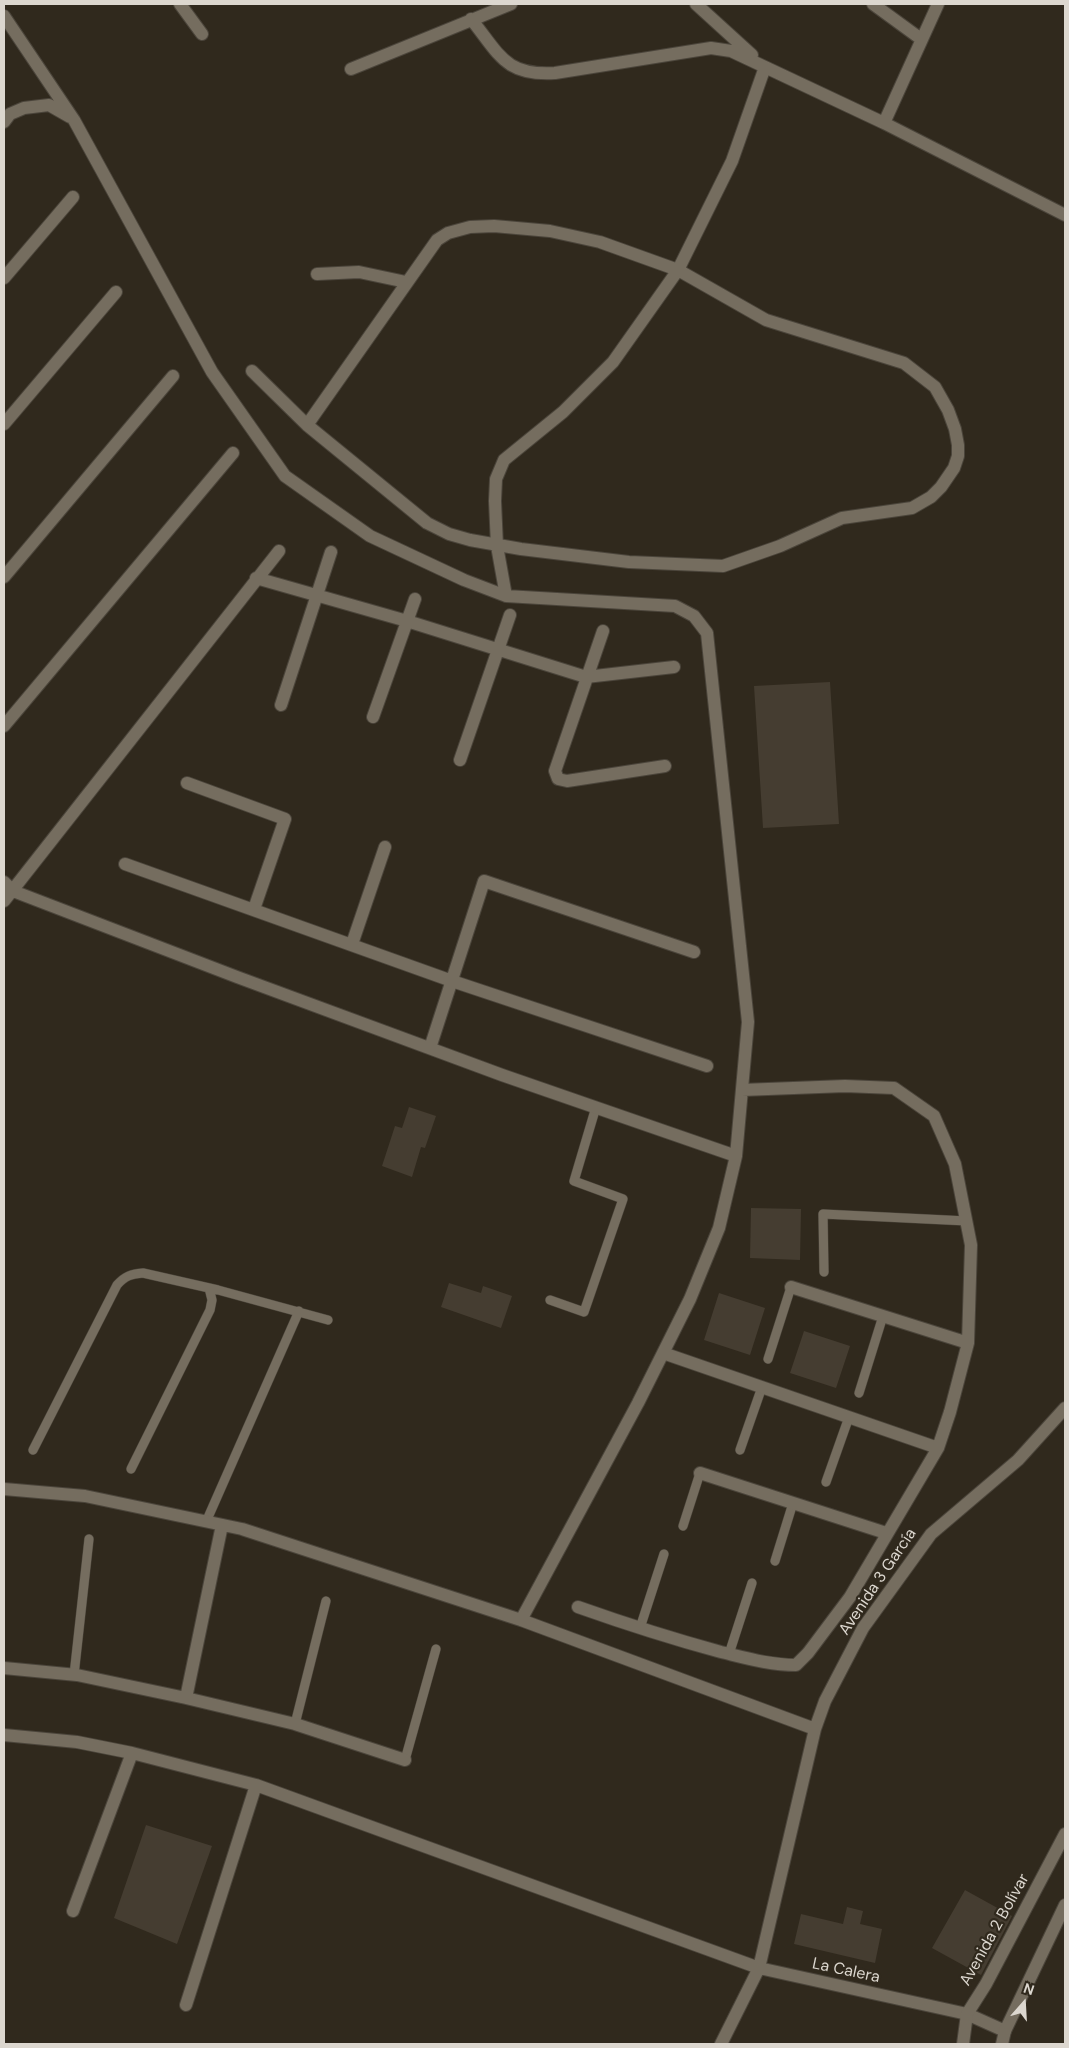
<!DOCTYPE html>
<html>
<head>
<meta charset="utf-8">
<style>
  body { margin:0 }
  #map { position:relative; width:1069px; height:2048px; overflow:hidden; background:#30291d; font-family:"DM Sans",sans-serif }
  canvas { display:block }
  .frame { position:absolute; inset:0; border:5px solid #dcd7cf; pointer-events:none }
  .north { position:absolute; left:999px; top:1978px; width:50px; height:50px; -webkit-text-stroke:4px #30291d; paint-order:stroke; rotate:19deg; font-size:14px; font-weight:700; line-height:20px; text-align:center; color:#dcd7cf }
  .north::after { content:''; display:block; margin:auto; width:18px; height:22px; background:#dcd7cf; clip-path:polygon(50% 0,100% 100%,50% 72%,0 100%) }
</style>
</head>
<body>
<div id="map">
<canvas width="1069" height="2048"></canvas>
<div class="frame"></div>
<div class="north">N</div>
</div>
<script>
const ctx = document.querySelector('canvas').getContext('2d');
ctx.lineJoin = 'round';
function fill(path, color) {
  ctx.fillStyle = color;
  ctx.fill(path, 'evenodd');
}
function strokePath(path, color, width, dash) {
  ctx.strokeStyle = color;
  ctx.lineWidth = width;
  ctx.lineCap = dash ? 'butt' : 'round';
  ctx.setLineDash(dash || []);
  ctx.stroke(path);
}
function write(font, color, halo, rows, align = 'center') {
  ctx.font = font + ' "DM Sans",sans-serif';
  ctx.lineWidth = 4.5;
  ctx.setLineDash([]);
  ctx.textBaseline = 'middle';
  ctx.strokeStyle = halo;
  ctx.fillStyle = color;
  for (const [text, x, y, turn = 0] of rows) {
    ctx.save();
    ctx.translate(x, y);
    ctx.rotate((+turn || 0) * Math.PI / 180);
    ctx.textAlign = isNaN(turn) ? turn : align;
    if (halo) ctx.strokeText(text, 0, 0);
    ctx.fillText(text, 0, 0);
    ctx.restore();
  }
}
fill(new Path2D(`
  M830 682 839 824 763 828 754 686Z
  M409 1107 436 1116 425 1148 421 1147 412 1177 382 1166 395 1126 402 1128Z
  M751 1208 801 1209 800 1260 750 1258Z
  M449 1283 481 1293 483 1286 512 1296 501 1328 441 1307Z
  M719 1293 765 1308 750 1355 704 1340Z
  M804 1331 850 1346 836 1388 790 1373Z
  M146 1825 212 1846 177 1944 114 1918Z
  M965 1890 1012 1916 981 1975 932 1948Z
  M847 1907 863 1911 860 1924 882 1929 875 1963 794 1944 801 1914 843 1924Z`), '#453d31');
const lane = new Path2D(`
  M824 1272 823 1214 967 1221
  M550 1300 584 1312 623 1199 574 1181 596 1107
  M768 1359 791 1287
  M859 1393 883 1316
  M33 1450 117 1285C125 1276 131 1274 143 1273L218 1290 328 1320
  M740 1450 762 1387
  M131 1469 210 1310 212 1300 209 1288
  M826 1482 849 1417
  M206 1522 299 1311
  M683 1526 700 1473
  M775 1561 793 1503
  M640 1628 664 1554
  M729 1654 752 1583
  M74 1675 89 1539
  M295 1724 326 1601
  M405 1760 436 1649`);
const street = new Path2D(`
  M180 4 202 34
  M696 4 752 55
  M873 4 921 39
  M4 16 74 120 212 372 285 476 370 536 464 580 506 596 675 606 694 616 707 633 748 1022 736 1156 719 1228 690 1299 638 1403 521 1620
  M471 19C500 55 505 76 555 73L711 48 731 51 884 123 1065 215
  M351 69 511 4
  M4 122 10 114 24 108 49 105 70 117
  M884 123 938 4
  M317 274 359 272 406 282
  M4 278 73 197
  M252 371 307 425 427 523 449 534 470 540 521 549 629 562 723 566 780 546 842 518 912 508 931 497 941 487 954 468 958 456V445L955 429 948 410 935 387 904 363 766 320 678 270 600 242 550 231 494 226 470 227 448 233 437 240 307 425
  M4 424 116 292
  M4 577 173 376
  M256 578 407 621 586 677 674 667
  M506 596 497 546 495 501 496 479 504 460 563 412 613 362 678 270 732 161 765 67
  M603 631 555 771 558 779 567 781 665 766
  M281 705 331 552
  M373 717 415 599
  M4 726 233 453
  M460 760 510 615
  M187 783 285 819 254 909
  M125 864 452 981 707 1066
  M4 882 13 891 237 977 502 1075 736 1156
  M4 901 279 551
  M352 944 385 847
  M430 1048 484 881 694 952
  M791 1287 968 1343
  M663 1353 938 1448
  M700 1473 886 1533
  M4 1489 85 1496 242 1529 521 1620 815 1729
  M578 1607C626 1624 673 1639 721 1652 746 1658 770 1665 796 1665L808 1653 850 1597 938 1448 950 1412 968 1343 971 1245 955 1164 934 1116 894 1088 845 1086 742 1090
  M4 1668 77 1675 186 1698 222 1525
  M186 1698 295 1724 405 1760
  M4 1735 77 1742 132 1753 256 1785 759 1968 815 1729 825 1701 863 1628 931 1534 1018 1460 1065 1408
  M73 1911 132 1753
  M186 2005 256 1785
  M721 2044 759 1968 967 2014 1005 2031`);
const secondary = new Path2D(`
  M963 2044 967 2014 986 1984 1065 1834
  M1002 2044 1005 2031 1065 1905`);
strokePath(lane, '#4b453b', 10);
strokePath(street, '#4b453b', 14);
strokePath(secondary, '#4b453b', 14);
strokePath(lane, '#756d5f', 9);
strokePath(street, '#756d5f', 12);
strokePath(secondary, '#756d5f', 12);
write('16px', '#dcd7cf', '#30291d', [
  ["Avenida 3 García",878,1582,-56],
  ["Avenida 2 Bolívar",995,1930,-61],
  ["La Calera",846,1971,12]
]);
</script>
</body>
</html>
